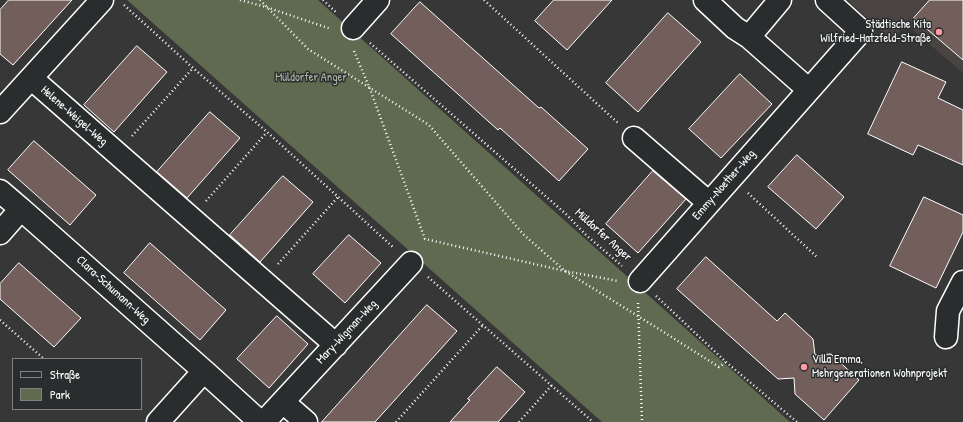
<!DOCTYPE html>
<html>
<head>
<meta charset="utf-8">
<style>
  body { margin:0 }
  #map { position:relative; width:963px; height:422px; overflow:hidden; background:#383737; font-family:"Patrick Hand",sans-serif }
  canvas { display:block }
  .legend { position:absolute; left:12px; top:358px; width:130px; height:52px; box-sizing:border-box; background:#2a2d2e; border:1px solid #7f8182; margin:0; padding:5px 7px; list-style:none; font-size:12px; color:#fff }
  .legend li { display:flex; align-items:center; gap:8px; height:20px }
  .legend b { width:20px; border:1px solid #7f8182 }
</style>
</head>
<body>
<div id="map">
<canvas width="963" height="422"></canvas>
<ul class="legend">
<li><b style="height:5px;background:#2a2d2e"></b>Straße</li>
<li><b style="height:11px;background:#5f6a51"></b>Park</li>
</ul>
</div>
<script>
const ctx = document.querySelector('canvas').getContext('2d');
ctx.lineJoin = 'round';
function fill(path, color) {
  ctx.fillStyle = color;
  ctx.fill(path, 'evenodd');
}
function strokePath(path, color, width, dash) {
  ctx.strokeStyle = color;
  ctx.lineWidth = width;
  ctx.lineCap = dash ? 'butt' : 'round';
  ctx.setLineDash(dash || []);
  ctx.stroke(path);
}
function write(font, color, halo, rows, align = 'center') {
  ctx.font = font + ' "Patrick Hand",sans-serif';
  ctx.lineWidth = 3;
  ctx.setLineDash([]);
  ctx.textBaseline = 'middle';
  ctx.strokeStyle = halo;
  ctx.fillStyle = color;
  for (const [text, x, y, turn = 0] of rows) {
    ctx.save();
    ctx.translate(x, y);
    ctx.rotate((+turn || 0) * Math.PI / 180);
    ctx.textAlign = isNaN(turn) ? turn : align;
    if (halo) ctx.strokeText(text, 0, 0);
    ctx.fillText(text, 0, 0);
    ctx.restore();
  }
}
fill(new Path2D(`
  M847 0H963V73L906 24 892 40Z`), '#494342');
fill(new Path2D(`
  M127 0H318L790 422H602Z`), '#5f6a51');
const building = new Path2D(`
  M9 0H72L13 65 0 54V10Z
  M554 0H612L567 50 535 21Z
  M930 0H963V60L914 18Z
  M420 2 539 108 541 107 588 149 559 181 500 128 498 130 391 34Z
  M668 13 701 42 638 112 606 83Z
  M137 46 167 72 114 132 84 105Z
  M902 62 946 82 938 98 963 110V165L918 145 913 155 868 134Z
  M740 74 772 104 721 158 689 129Z
  M210 112 240 138 187 198 157 172Z
  M34 141 96 195 70 225 8 170Z
  M797 155 844 197 816 229 768 187Z
  M653 171 686 199 638 253 606 224Z
  M283 176 313 202 260 262 230 235Z
  M924 197 963 215V232L936 288 890 266Z
  M349 235 381 263 345 303 313 274Z
  M150 243 226 310 200 340 124 273Z
  M706 257 777 321 785 313 813 339 815 355 831 354 859 380 824 420 795 394 794 378 778 379 677 289Z
  M19 263 81 318 54 347 0 299V284Z
  M427 305 457 331 375 422H322Z
  M277 316 308 344 269 388 237 359Z
  M497 367 525 392 498 422H450L470 400 468 399Z`);
fill(building, '#725f5c');
strokePath(building, '#fff', 1);
const minor = new Path2D(`
  M705 0 735 28 749 37 780 0
  M353 28 378 0
  M749 37 809 90 861 31 827 0
  M31 78 336 345
  M0 112 102 0
  M634 138 709 203
  M0 191 21 209 0 233
  M21 209 204 371
  M640 281 809 90
  M946 337 948 311 963 282
  M283 402 306 422
  M158 422 204 371 260 422
  M264 422 411 263`);
strokePath(minor, '#fff', 25);
strokePath(new Path2D(`
  M240 0 266 7 331 29
  M260 0 308 49 429 125 524 235 565 271 654 326 719 367 726 362
  M323 0 337 13
  M484 0 618 123
  M124 5 193 68 267 132 394 248
  M370 43 566 214 586 235 622 266
  M354 51 370 89 425 239 565 271 618 281
  M132 136 193 68
  M748 193 818 258
  M206 201 267 132
  M278 264 338 197
  M428 277 593 422
  M656 296 726 362 797 422
  M638 303 642 422
  M0 320 44 359
  M396 422 483 325
  M519 422 552 385`), '#fff', 2.5, [1, 3]);
strokePath(minor, '#2a2d2e', 22);
for (const [x, y, r, color] of [
  [939,32,4,"#ff9aa2"],
  [804,367,4,"#ff9aa2"]
]) {
  const dot = new Path2D();
  dot.arc(x, y, r, 0, 2 * Math.PI);
  ctx.fillStyle = color;
  ctx.fill(dot);
  strokePath(dot, '#2a2d2e', 1.5);
}
write('12px', '#fff', '#2a2d2e', [
  ["Städtische Kita",931,25],
  ["Wilfried-Hatzfeld-Straße",931,39],
  ["Villa Emma,",812,360,"left"],
  ["Mehrgenerationen Wohnprojekt",812,374,"left"]
], 'right');
write('12px', '#afb4a8', '#2a2d2e', [
  ["Müldorfer Anger",311,78]
]);
write('12px', '#fff', '#2a2d2e', [
  ["Helene-Weigel-Weg",74,116,41],
  ["Emmy-Noether-Weg",724,185,-49],
  ["Müldorfer Anger",603,235,42],
  ["Clara-Schumann-Weg",113,290,42],
  ["Mary-Wigman-Weg",347,332,-47]
]);
</script>
</body>
</html>
